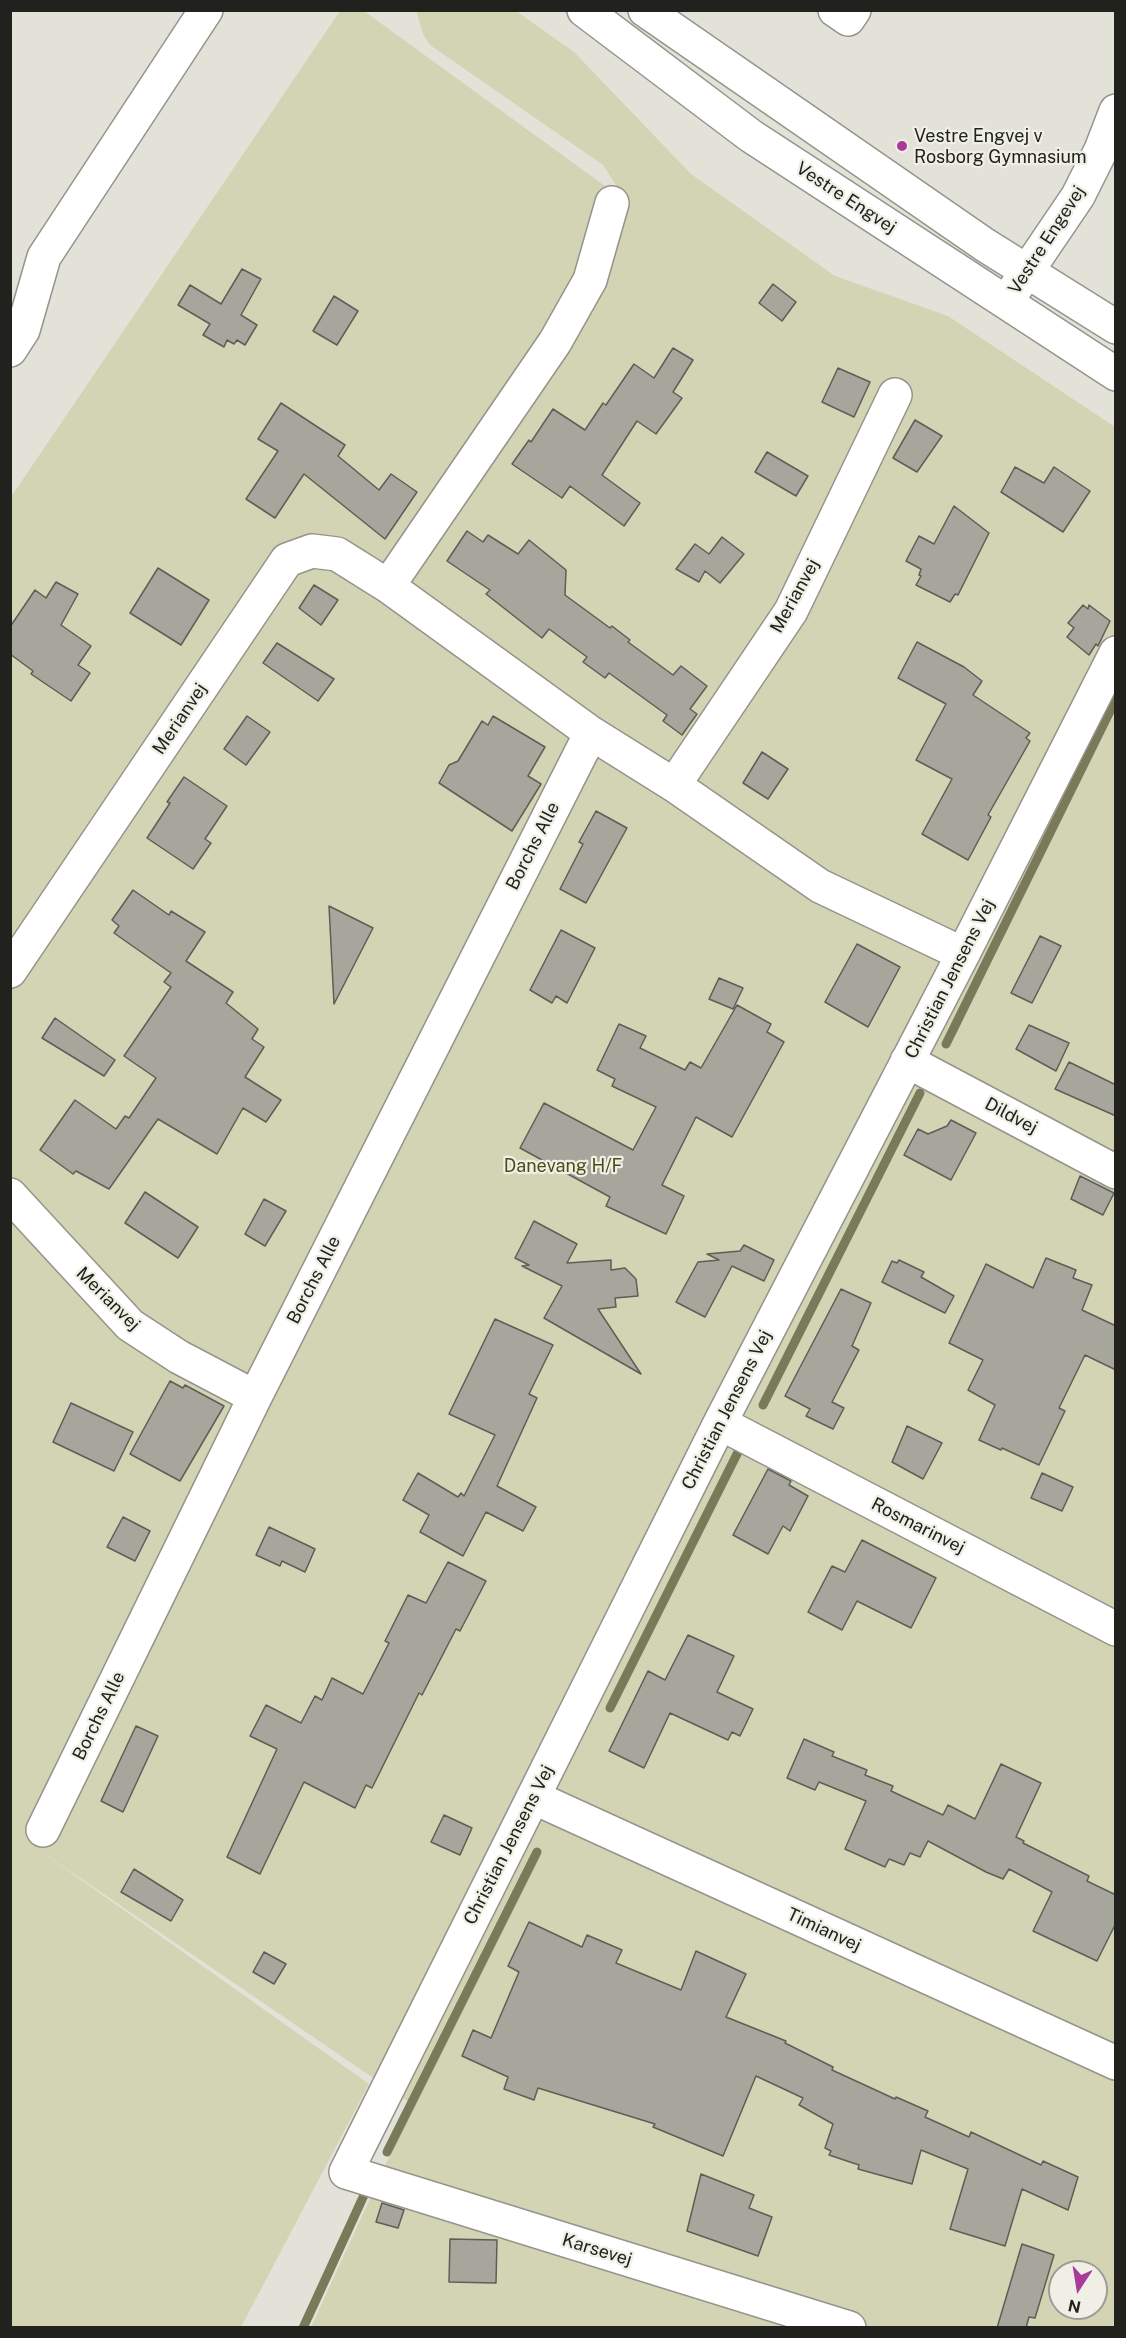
<!DOCTYPE html>
<html>
<head>
<meta charset="utf-8">
<style>
  body { margin:0 }
  #map { position:relative; width:1126px; height:2338px; overflow:hidden; background:#e2e2d8; font-family:"Public Sans",sans-serif }
  canvas { display:block }
  .frame { position:absolute; inset:0; border:12px solid #21221e; pointer-events:none }
  .north { position:absolute; left:1048px; top:2260px; width:60px; height:60px; box-sizing:border-box; background:#efefe6; border:2px solid #9d9d96; border-radius:50%; rotate:192deg; font-size:16px; font-weight:700; line-height:24px; text-align:center; color:#21221e }
  .north::after { content:''; display:block; margin:auto; width:21px; height:27px; background:#a83b9a; clip-path:polygon(50% 0,100% 100%,50% 72%,0 100%) }
</style>
</head>
<body>
<div id="map">
<canvas width="1126" height="2338"></canvas>
<div class="frame"></div>
<div class="north">N</div>
</div>
<script>
const ctx = document.querySelector('canvas').getContext('2d');
ctx.lineJoin = 'round';
function fill(path, color) {
  ctx.fillStyle = color;
  ctx.fill(path, 'evenodd');
}
function strokePath(path, color, width, dash) {
  ctx.strokeStyle = color;
  ctx.lineWidth = width;
  ctx.lineCap = dash ? 'butt' : 'round';
  ctx.setLineDash(dash || []);
  ctx.stroke(path);
}
function write(font, color, halo, rows, align = 'center') {
  ctx.font = font + ' "Public Sans",sans-serif';
  ctx.lineWidth = 4.5;
  ctx.setLineDash([]);
  ctx.textBaseline = 'middle';
  ctx.strokeStyle = halo;
  ctx.fillStyle = color;
  for (const [text, x, y, turn = 0] of rows) {
    ctx.save();
    ctx.translate(x, y);
    ctx.rotate((+turn || 0) * Math.PI / 180);
    ctx.textAlign = isNaN(turn) ? turn : align;
    if (halo) ctx.strokeText(text, 0, 0);
    ctx.fillText(text, 0, 0);
    ctx.restore();
  }
}
fill(new Path2D(`
  M416 10 516 11 574 52 691 174 835 276 948 316 1115 427V2327H311L413 2105 39 1850 369 2084 241 2327 11 2328V497L340 11H364L627 202 603 165 430 45 423 34ZM1060 2272H1096V2308H1060Z`), '#d3d4b3');
strokePath(new Path2D(`
  M946 1044 1116 699
  M763 1405 920 1093
  M610 1708 738 1452
  M387 2152 537 1852
  M303 2328 365 2193`), '#797a5a', 9);
const building = new Path2D(`
  M242 269 261 279 241 315 257 325 245 345 237 340 234 344 227 340 224 347 203 335 210 324 178 305 190 285 221 304Z
  M773 284 796 302 782 321 759 303Z
  M334 296 358 311 337 345 313 331Z
  M673 348 693 360 673 392 682 398 656 434 637 421 602 475 640 503 624 526 570 486 562 498 512 464 529 440 531 442 553 409 585 430 603 403 606 405 634 364 654 378Z
  M838 368 870 382 854 417 822 402Z
  M281 403 345 445 338 456 379 490 391 474 417 492 385 539 304 474 275 518 246 499 278 451 258 439Z
  M915 420 942 436 917 472 893 458Z
  M767 452 808 476 796 496 755 472Z
  M1015 467 1044 483 1054 467 1090 491 1063 532 1001 492Z
  M954 506 989 533 958 595 955 594 950 602 916 585 921 576 919 575 921 569 906 561 919 536 934 544Z
  M467 531 483 542 488 535 518 554 529 540 566 570 565 595 610 628 612 626 630 640 628 642 673 675 681 666 707 686 690 709 697 714 682 735 663 721 667 715 609 673 605 678 583 662 587 657 549 629 542 638 486 594 490 590 447 561Z
  M722 537 744 554 720 583 705 571 699 582 676 569 695 544 709 554Z
  M158 568 209 600 181 645 130 613Z
  M56 582 78 594 61 625 91 646 78 665 90 673 71 701 31 674 33 671 10 654V627L35 590 46 598Z
  M314 585 338 600 321 625 299 608Z
  M1083 605 1088 609 1089 605 1110 621 1098 646 1096 644 1089 655 1067 637 1074 628 1068 623Z
  M917 642 964 667 982 681 973 695 1030 733 1026 738 1030 741 988 815 991 817 968 860 922 834 952 779 916 760 946 704 898 678Z
  M277 643 334 679 318 701 263 663Z
  M247 716 270 732 246 765 224 749Z
  M493 716 545 747 528 776 541 784 512 831 439 783 449 765 458 761 482 721 488 725Z
  M762 752 788 769 768 799 743 783Z
  M184 777 227 806 205 839 211 843 193 869 147 838 170 803 167 802Z
  M596 811 627 828 586 903 560 889 583 844 579 842Z
  M133 890 169 915 171 911 205 932 186 961 233 992 226 1003 258 1029 252 1039 264 1047 245 1077 281 1100 266 1122 243 1108 217 1154 158 1119 109 1189 76 1171 73 1174 40 1150 75 1100 116 1129 125 1116 129 1118 156 1078 124 1056 171 987 164 982 171 973 114 933 119 926 112 920Z
  M329 906 373 928 334 1004Z
  M561 930 595 948 567 1003 556 996 552 1003 530 990Z
  M1040 936 1061 946 1032 1003 1011 993Z
  M857 944 900 967 868 1027 825 1002Z
  M719 978 743 988 733 1009 709 999Z
  M737 1005 771 1024 767 1032 784 1042 732 1137 696 1117 662 1185 684 1196 666 1234 606 1206 610 1197 520 1148 544 1103 633 1150 656 1107 612 1086 615 1079 597 1070 619 1024 646 1036 640 1048 685 1070 690 1062 701 1068Z
  M55 1018 115 1060 104 1076 42 1038Z
  M1029 1025 1069 1043 1056 1071 1016 1049Z
  M1069 1062 1116 1085V1116L1055 1089Z
  M951 1120 976 1133 951 1180 904 1155 918 1129 928 1134 947 1126Z
  M1080 1176 1114 1193 1103 1215 1071 1199Z
  M145 1192 198 1227 178 1258 125 1223Z
  M264 1199 286 1211 265 1246 245 1234Z
  M534 1221 577 1244 567 1263 611 1260V1270L625 1268 636 1279 638 1296 615 1298 616 1307 598 1309 641 1374 544 1318 562 1286 522 1266 529 1265 515 1258Z
  M744 1245 774 1260 764 1281 732 1266 705 1317 676 1302 698 1262 719 1260 707 1254 740 1251Z
  M1046 1258 1076 1270 1073 1278 1092 1285 1082 1310 1116 1326V1370L1085 1355 1059 1408 1065 1411 1039 1465 1002 1448 1001 1450 979 1440 995 1405 968 1390 983 1360 949 1343 986 1264 1033 1288Z
  M899 1260 924 1272 921 1277 954 1296 945 1313 882 1282 892 1261 897 1263Z
  M841 1289 871 1303 852 1346 859 1350 832 1402 844 1408 833 1429 806 1416 810 1409 785 1396Z
  M495 1319 553 1345 529 1394 537 1398 497 1486 536 1507 523 1531 486 1512 463 1556 420 1532 429 1515 403 1500 418 1473 458 1497 461 1493 464 1496 495 1435 449 1414Z
  M170 1381 183 1388 185 1385 224 1406 180 1481 130 1454Z
  M71 1403 133 1432 114 1471 53 1442Z
  M907 1426 942 1443 923 1479 892 1462Z
  M768 1469 791 1481 789 1485 808 1496 790 1531 783 1526 768 1554 733 1535Z
  M1042 1473 1073 1487 1062 1511 1031 1498Z
  M123 1517 150 1531 135 1561 107 1547Z
  M269 1527 315 1549 305 1572 282 1561 280 1566 256 1555Z
  M862 1540 936 1578 911 1628 857 1601 842 1630 808 1612 832 1566 845 1572Z
  M448 1562 486 1581 460 1631 456 1629 422 1695 419 1693 372 1788 366 1785 355 1808 304 1782 260 1874 227 1857 277 1749 250 1736 266 1705 301 1723 315 1696 322 1700 332 1678 363 1694 389 1643 385 1641 408 1595 426 1603Z
  M688 1635 734 1656 717 1692 753 1709 740 1736 732 1732 728 1740 670 1713 644 1768 609 1751 648 1671 665 1680Z
  M136 1726 158 1736 123 1812 101 1801Z
  M804 1739 834 1752 832 1756 867 1770 865 1775 893 1786 891 1791 943 1815 948 1805 975 1819 1001 1764 1041 1783 1016 1837 1024 1841 1023 1843 1089 1876 1087 1881 1116 1895V1923L1097 1961 1033 1931 1052 1892 1009 1869 1003 1879 986 1872 928 1841 920 1857 910 1853 904 1865 889 1859 885 1867 845 1849 866 1801 819 1782 815 1790 787 1778Z
  M444 1815 472 1828 460 1855 431 1842Z
  M134 1869 183 1900 171 1921 121 1892Z
  M529 1922 582 1947 587 1935 622 1950 616 1963 681 1990 696 1951 746 1974 726 2017 786 2041 785 2043 833 2067 832 2070 895 2099 896 2097 928 2111 925 2117 969 2137 971 2132 1041 2165 1043 2161 1078 2177 1068 2210 1022 2189 1005 2246 950 2229 968 2169 921 2150 912 2184 858 2169 859 2165 829 2155 831 2151 825 2148 833 2124 799 2105 803 2098 756 2076 723 2156 653 2127 655 2124 538 2088 534 2100 504 2089 508 2077 462 2056 473 2030 491 2038 519 1972 508 1966Z
  M264 1952 286 1964 274 1984 253 1972Z
  M701 2174 754 2195 749 2208 772 2217 758 2256 687 2231Z
  M382 2203 404 2210 398 2228 376 2222Z
  M450 2239 497 2240 496 2283 449 2282Z
  M1022 2244 1054 2255 1035 2318 1029 2317 1026 2328H997Z`);
fill(building, '#a6a69d');
strokePath(building, '#5e5e56', 1.5);
const minor = new Path2D(`
  M584 10 751 136 1116 374
  M645 10 985 245 1116 327
  M835 10 848 19 854 10
  M1015 289 1078 196 1101 150 1116 111
  M10 350 23 330 44 257 206 10
  M388 586 555 342 590 280 612 203
  M674 785 791 611 895 395
  M10 971 287 560 312 551 337 554 388 586 591 733 674 785 820 886 963 954
  M907 1061 1116 1172
  M10 1195 130 1325 179 1357 255 1397
  M720 1423 1116 1629
  M533 1797 1116 2063
  M43 1830 255 1397 591 733
  M849 2328 346 2172 720 1423 963 954 1116 653`);
strokePath(minor, '#94948b', 36);
strokePath(minor, '#fff', 33);
for (const [x, y, r, color] of [
  [902,146,6,"#a83b9a"]
]) {
  const dot = new Path2D();
  dot.arc(x, y, r, 0, 2 * Math.PI);
  ctx.fillStyle = color;
  ctx.fill(dot);
  strokePath(dot, '#efefe6', 2);
}
write('18px', '#21221e', '#efefe6', [
  ["Vestre Engvej v",914,136],
  ["Rosborg Gymnasium",914,157]
], 'left');
write('18px', '#21221e', '#efefe6', [
  ["Vestre Engvej",846,198,33],
  ["Vestre Engevej",1047,240,-57],
  ["Merianvej",795,596,-61],
  ["Merianvej",180,719,-56],
  ["Borchs Alle",533,846,-63],
  ["Christian Jensens Vej",950,979,-63],
  ["Dildvej",1011,1116,28],
  ["Borchs Alle",314,1280,-63],
  ["Merianvej",108,1299,45],
  ["Christian Jensens Vej",727,1410,-63],
  ["Rosmarinvej",918,1526,27],
  ["Borchs Alle",99,1716,-64],
  ["Christian Jensens Vej",509,1845,-63],
  ["Timianvej",824,1930,25],
  ["Karsevej",597,2250,17]
]);
write('18px', '#4d4c17', '#efefe6', [
  ["Danevang H/F",563,1166]
]);
</script>
</body>
</html>
